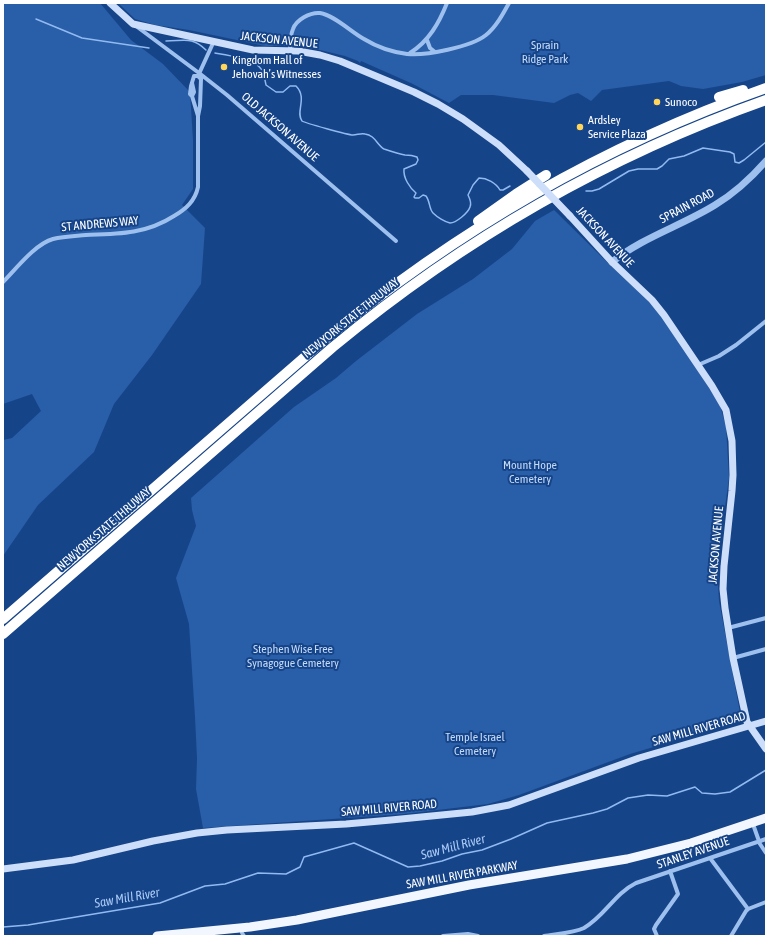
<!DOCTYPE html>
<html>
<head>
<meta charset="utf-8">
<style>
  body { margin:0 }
  #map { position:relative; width:769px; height:939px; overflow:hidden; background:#164489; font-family:"Asap Condensed",sans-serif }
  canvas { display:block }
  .frame { position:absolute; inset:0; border:4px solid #fff; pointer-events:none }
</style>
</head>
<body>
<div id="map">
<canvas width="769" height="939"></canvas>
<div class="frame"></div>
</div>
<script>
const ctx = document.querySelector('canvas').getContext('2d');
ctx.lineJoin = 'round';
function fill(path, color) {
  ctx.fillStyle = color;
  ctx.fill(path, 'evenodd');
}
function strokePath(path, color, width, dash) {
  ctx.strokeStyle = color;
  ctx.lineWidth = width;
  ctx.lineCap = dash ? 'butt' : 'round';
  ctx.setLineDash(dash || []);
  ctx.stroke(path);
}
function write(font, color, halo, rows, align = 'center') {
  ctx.font = font + ' "Asap Condensed",sans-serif';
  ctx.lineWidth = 4;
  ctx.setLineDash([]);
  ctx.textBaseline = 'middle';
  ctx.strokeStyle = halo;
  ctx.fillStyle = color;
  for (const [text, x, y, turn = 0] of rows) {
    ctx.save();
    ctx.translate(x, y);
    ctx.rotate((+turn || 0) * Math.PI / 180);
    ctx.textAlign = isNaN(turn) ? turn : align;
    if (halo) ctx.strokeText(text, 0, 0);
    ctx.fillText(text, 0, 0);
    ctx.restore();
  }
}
fill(new Path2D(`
  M3 3H100L131 40 163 64 190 92 193 140V189L182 205 205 228 201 284 152 355 114 404 94 452 38 505 3 556V440L12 438 41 411 32 394 3 404Z
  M118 3H766V75L742 82 703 89 681 86 669 81 602 90 591 101 578 93 570 95 554 103 493 95H461L449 103 413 84 361 61 360 63 358 61 345 56 320 50 291 46H265L189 30 155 25 135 19Z
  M554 210 609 264 632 284 664 318 720 405 726 427 729 478 721 536 718 585 719 601 739 707 741 721 630 754 519 795 488 804 404 814 203 828 196 789 197 758 195 717 189 624 176 578 196 526 192 510 191 498 294 407 336 378 356 361 417 314 473 279 512 249 535 221Z`), '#295ea8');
strokePath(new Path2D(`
  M36 19 82 38 149 48
  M166 41C184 41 192 36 206 50
  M215 53C227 55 256 59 262 70 264 74 265 80 266 85L276 92H283L290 86H296C308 98 295 112 302 121 305 123 348 135 353 135 357 135 361 133 365 134 375 135 377 145 384 149 390 151 399 154 405 155 410 155 412 155 417 157L418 160 416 164 404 169C403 178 410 188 416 193L414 197 415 198H419L423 195 426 196C430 201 429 209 433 213 437 217 445 222 450 223 456 223 468 213 470 207 472 203 470 199 468 195L473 185 479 178C487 178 496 183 500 190H503L510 186
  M586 191H592L599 189 629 171 638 169H657L662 166 669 159 684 156 703 148 730 152 734 154 735 162 739 163 744 160 766 142
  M3 927 28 925 160 903 205 886 225 884 258 873 286 874 300 867 304 857 354 843 408 867 420 866 442 861 462 854 482 850 511 839 547 823 593 813 607 809 628 798 648 795 667 796 695 787 702 793 715 794 730 792 766 770`), '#91baf1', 1.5);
strokePath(new Path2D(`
  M136 26 199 73 227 95 396 241
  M427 40 430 48 435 52
  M290 51C290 44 290 36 293 29 296 20 310 12 320 13 334 15 351 32 364 39 377 47 392 52 407 54 425 56 471 47 486 35 496 27 503 14 509 3
  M410 53C429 41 439 23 447 3
  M192 83 194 92 192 96
  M198 116 192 96 190 94 191 86 194 76H198
  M3 282C16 269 35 244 53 239 64 236 76 236 86 235 119 234 146 234 174 216 186 209 195 201 198 187V116L200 106 201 79 198 76 214 41
  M698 365 719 356 736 345 766 321
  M728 628 766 618
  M733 658 766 649
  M754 827 760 844 766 853
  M710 858 748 909
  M242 933 244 936
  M443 936 468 934 478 936
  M544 936C555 934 574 933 584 928 605 916 614 894 636 883L766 839
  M657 936 654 929 656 925 678 894 670 871
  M731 936 746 911 748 909 766 902`), '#9ec0ee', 4);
strokePath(new Path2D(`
  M612 262C643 237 681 226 715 205 735 193 751 178 766 161`), '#9ec0ee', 7);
strokePath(new Path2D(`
  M110 3 133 24 253 50 298 51 320 55 340 61 414 92 438 104 463 119 499 145 527 171
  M570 216 612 262 652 300 664 315 712 386 726 410 732 441 733 475 732 491 724 566 723 589 725 608 733 658 747 722 766 749
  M3 869 73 860 153 841 197 833 227 830 346 824 391 820 472 812 509 805 639 758 766 721`), '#ccdefa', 7);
strokePath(new Path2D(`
  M157 936 250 927 297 920 469 885 627 859 691 843 766 818`), '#f2f7ff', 9);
strokePath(new Path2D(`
  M719 97 743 90
  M478 221 516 194 546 175
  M3 619 322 342C454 232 604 145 766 88
  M3 634 333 347C462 240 608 156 766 100`), '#fff', 10);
strokePath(new Path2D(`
  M527 171 570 216`), '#ccdefa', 7);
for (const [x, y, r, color] of [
  [224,67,4,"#ffd65c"],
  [657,102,4,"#ffd65c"],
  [580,127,4,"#ffd65c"]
]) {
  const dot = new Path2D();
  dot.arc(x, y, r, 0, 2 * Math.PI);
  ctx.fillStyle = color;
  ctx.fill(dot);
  strokePath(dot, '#164489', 1.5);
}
write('12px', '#fff', '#164489', [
  ["JACKSON AVENUE",279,40,6],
  ["OLD JACKSON AVENUE",280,127,41],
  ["SPRAIN ROAD",687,206,-28],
  ["ST ANDREWS WAY",100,224,-5],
  ["JACKSON AVENUE",605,237,47],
  ["NEW YORK STATE THRUWAY",351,318,-39],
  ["NEW YORK STATE THRUWAY",104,529,-41],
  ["JACKSON AVENUE",716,545,-85],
  ["SAW MILL RIVER ROAD",699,729,-16],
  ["SAW MILL RIVER ROAD",389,808,-5],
  ["STANLEY AVENUE",693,853,-19],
  ["SAW MILL RIVER PARKWAY",462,875,-10]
]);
write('12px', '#c4dbfa', '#164489', [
  ["Sprain",545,45],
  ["Ridge Park",545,59],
  ["Mount Hope",530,465],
  ["Cemetery",530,479],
  ["Stephen Wise Free",293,649],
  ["Synagogue Cemetery",293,663],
  ["Temple Israel",475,737],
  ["Cemetery",475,751]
]);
write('12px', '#fff', '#164489', [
  ["Kingdom Hall of",232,60],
  ["Jehovah’s Witnesses",232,74],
  ["Sunoco",665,102],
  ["Ardsley",588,120],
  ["Service Plaza",588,134]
], 'left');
write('italic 13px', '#aacaf6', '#164489', [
  ["Saw Mill River",453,847,-15],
  ["Saw Mill River",127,898,-10]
]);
</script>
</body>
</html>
